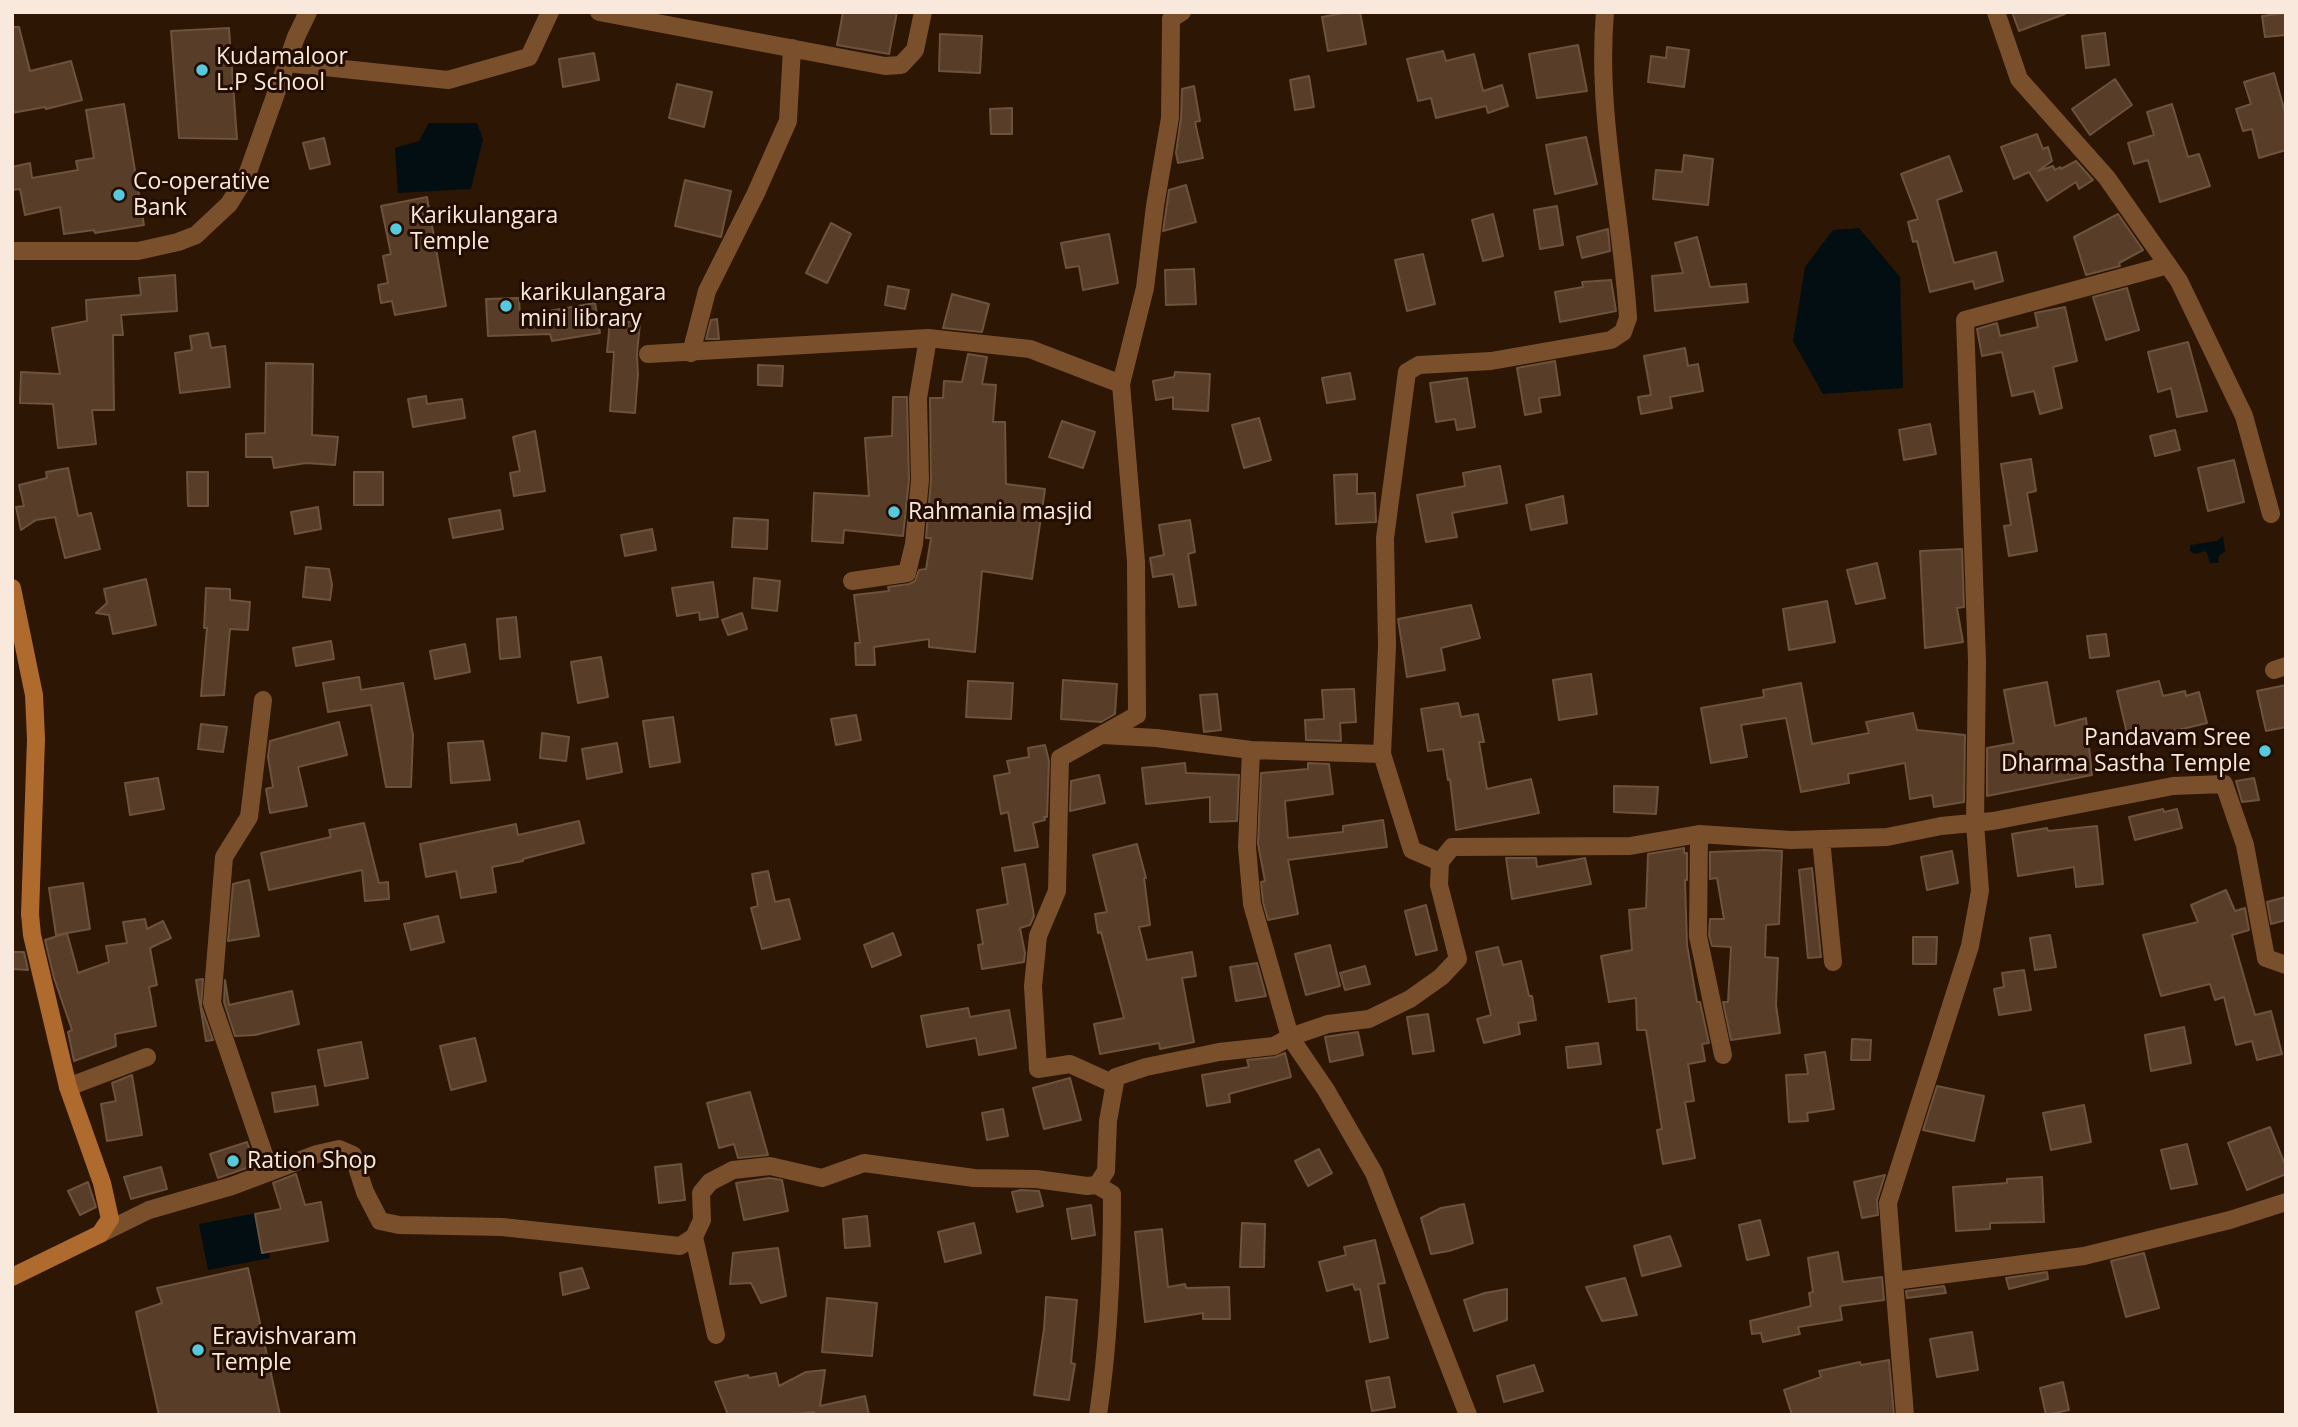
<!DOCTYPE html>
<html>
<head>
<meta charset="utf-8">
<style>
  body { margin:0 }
  #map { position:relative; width:2298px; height:1427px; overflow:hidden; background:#2d1603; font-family:"Open Sans",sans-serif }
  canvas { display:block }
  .frame { position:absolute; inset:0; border:14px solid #f9e8dc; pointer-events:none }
</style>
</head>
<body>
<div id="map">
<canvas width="2298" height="1427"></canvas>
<div class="frame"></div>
</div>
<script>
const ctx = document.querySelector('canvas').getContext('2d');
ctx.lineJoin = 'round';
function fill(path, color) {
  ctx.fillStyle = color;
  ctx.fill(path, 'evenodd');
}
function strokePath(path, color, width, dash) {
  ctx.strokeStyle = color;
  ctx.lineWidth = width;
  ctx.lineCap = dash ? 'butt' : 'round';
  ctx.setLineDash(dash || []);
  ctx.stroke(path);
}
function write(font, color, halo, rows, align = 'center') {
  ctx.font = font + ' "Open Sans",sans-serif';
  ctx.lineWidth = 6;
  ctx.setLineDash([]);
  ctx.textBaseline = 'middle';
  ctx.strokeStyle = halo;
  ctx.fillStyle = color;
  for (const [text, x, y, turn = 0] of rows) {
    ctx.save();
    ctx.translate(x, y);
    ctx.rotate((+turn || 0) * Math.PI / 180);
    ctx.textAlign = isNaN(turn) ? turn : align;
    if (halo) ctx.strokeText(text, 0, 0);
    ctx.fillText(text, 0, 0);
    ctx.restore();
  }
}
fill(new Path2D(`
  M429 123H477L483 139 471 189 398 193 395 148 419 141Z
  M1859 228 1900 277 1903 388 1823 394 1793 341 1805 267 1833 230Z
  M2223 536 2225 551 2219 556 2218 563H2210L2206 551 2195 554 2190 551V545L2217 541Z
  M262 1212 270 1258 208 1270 199 1224Z`), '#020e11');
const building = new Path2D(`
  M843 12H897L889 54 837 45Z
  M1348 12H1360L1366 44 1328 51 1322 17Z
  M2012 12H2064L2065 14 2019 31Z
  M2286 13V35L2265 37 2262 16Z
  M12 27H19L30 71 71 61 82 100 46 109 45 107 12 113Z
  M229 28 237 139 179 138 171 31Z
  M2105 33 2109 65 2086 68 2082 36Z
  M940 34 982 36 980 73 939 71Z
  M1578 45 1587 91 1537 98 1529 54Z
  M1667 47 1689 50 1684 87 1648 82 1651 56 1666 58Z
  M1443 51 1446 61 1474 54 1483 91 1502 85 1508 106 1488 113 1486 106 1436 118 1431 98 1418 101 1407 59Z
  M594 53 599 80 563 87 559 59Z
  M2274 73 2286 116V150L2259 158 2252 129 2243 131 2236 109 2251 104 2244 82Z
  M1309 76 1314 107 1295 110 1290 80Z
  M2115 79 2132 105 2090 135 2072 109Z
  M677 84 712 92 704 127 669 118Z
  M1194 86 1200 121 1195 122 1203 158 1178 163 1176 153 1181 118 1182 89Z
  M124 104 144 225 95 233 94 230 64 234 60 207 25 215 20 189 12 190V167L30 163 32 178 78 170 76 161 94 158 86 110Z
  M2172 104 2188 157 2199 154 2210 186 2160 202 2148 160 2134 164 2128 143 2154 135 2147 112Z
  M1012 108V134H991L990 109Z
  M2037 134 2043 149 2048 147 2052 161 2038 171 2053 166 2055 170 2060 167 2061 169 2076 161 2093 180 2079 189 2076 182 2047 201 2029 172 2014 179 2001 147Z
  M1586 137 1597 184 1555 194 1546 145Z
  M324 138 330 164 310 169 303 143Z
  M1684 155 1713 159 1708 205 1653 199 1656 170 1682 172Z
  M1949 156 1962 191 1937 200 1954 263 1996 252 2003 281 1975 289 1973 281 1930 292 1917 241 1913 242 1908 222 1918 219 1901 174Z
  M685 180 731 191 721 237 675 226Z
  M1186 185 1196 222 1163 231 1169 190Z
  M427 197 446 306 395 315 392 301 381 303 378 285 388 283 383 256 391 254 381 206Z
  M1557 206 1563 245 1540 249 1534 210Z
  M1493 214 1503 256 1483 261 1472 220Z
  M2118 214 2143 250 2119 263 2120 266 2086 275 2074 237Z
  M831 223 851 234 827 283 806 273Z
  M1608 229 1610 251 1582 258 1577 237Z
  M1109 234 1118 283 1083 290 1079 266 1066 268 1061 243Z
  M1697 237 1710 287 1746 284 1748 302 1655 311 1652 276 1683 273 1675 243Z
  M1423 254 1435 304 1407 311 1395 260Z
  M1194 269 1196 304 1166 305 1165 270Z
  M175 275 177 311 121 315 123 335H113L114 410H92L96 444 58 448 53 404 20 403 21 372 60 374 52 328 87 321 86 300 141 295 139 278Z
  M1611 280 1616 311 1560 322 1555 292 1583 287 1582 282Z
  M888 286 909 290 905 309 885 305Z
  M2127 288 2139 330 2106 340 2093 297Z
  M952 294 989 304 982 332 943 328Z
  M519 298 520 316 595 303 600 333 552 341 550 334 488 336 486 299Z
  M2065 307 2077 361 2053 367 2062 408 2040 414 2034 391 2012 396 2002 352 1982 356 1977 329 1997 323 2000 336 2038 327 2035 313Z
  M717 319 719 339H706L711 320Z
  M610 320 640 323 637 354 638 374 635 413 610 411 614 352H607Z
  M208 333 211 348 225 346 230 387 180 393 175 353 192 350 190 336Z
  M2188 342 2207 411 2177 417 2171 388 2158 392 2148 352Z
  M1685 348 1688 366 1698 364 1703 391 1670 397 1672 408 1641 414 1638 397 1651 395 1644 356Z
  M968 354 987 357 982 384 996 385 993 422H1005L1006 484 1045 489 1032 579 982 571 975 652 929 647V639L874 647 875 665H856L855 643H860L854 595 889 591 888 587 909 584 915 581 919 570 926 569 931 538H926L931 480 930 398H943L944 381 962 382Z
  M1555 361 1560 395 1539 398 1541 412 1525 415 1517 368Z
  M266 363 313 364 312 435 338 437 335 465 306 463 274 468 272 457H246V434L265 433Z
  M758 365 783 366 782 386 758 385Z
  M1175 372 1210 374 1208 411 1173 409V397L1156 400 1153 381 1174 377Z
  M1350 373 1355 399 1327 403 1322 378Z
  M1467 378 1475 427 1457 430 1455 419 1436 422 1430 383Z
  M426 396 427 404 462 399 465 418 413 427 408 399Z
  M893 397H907L909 480 903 536 844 530 843 543 812 541 814 493 869 496 865 438 892 436Z
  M1259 418 1271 460 1244 468 1232 425Z
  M1062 421 1095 432 1083 468 1049 457Z
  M1930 424 1936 454 1904 460 1899 430Z
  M2175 430 2180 450 2155 456 2150 436Z
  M535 431 545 491 514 496 510 473 520 471 513 437Z
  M2031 459 2036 491 2027 493 2037 551 2009 556 2004 526 2011 525 2001 464Z
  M2234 460 2244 502 2208 511 2198 468Z
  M1500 466 1507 503 1452 513 1457 537 1426 542 1417 495 1465 486 1463 473Z
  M68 468 78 516 91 513 100 549 65 558 55 517 36 520 21 530 16 507 24 506 19 485 47 478 46 472Z
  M187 472H208V506H188Z
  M354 472H383V505H354Z
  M1357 474V494L1375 493 1376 522 1336 524 1334 475Z
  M1563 496 1567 523 1531 530 1526 505Z
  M318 507 321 529 295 534 291 512Z
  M500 510 503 529 453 538 449 519Z
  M734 518 768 520 767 549 732 547Z
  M1190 520 1195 552 1188 554 1196 605 1179 607 1173 574 1153 577 1150 558 1164 555 1159 525Z
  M652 529 656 550 625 556 621 535Z
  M1962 549 1964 607 1957 608 1963 642 1925 648 1920 551Z
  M1877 563 1885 598 1856 604 1847 570Z
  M306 567 329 569 332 585 330 600 303 597Z
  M754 578 780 581 777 611 752 608Z
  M146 579 156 625 113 634 109 615 96 613 107 603 104 589Z
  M713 582 718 617 700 620 699 612 677 616 672 588Z
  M206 588 230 589V600L250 602 248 630 230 629 224 695 201 696 207 628H204Z
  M1827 601 1835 642 1789 650 1783 609Z
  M1471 605 1480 638 1441 648 1445 670 1407 677 1398 619Z
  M742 613 747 629 728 635 722 620Z
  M516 617 520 657 500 659 497 619Z
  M2106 634 2109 656 2090 658 2087 636Z
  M331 641 334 659 296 666 293 648Z
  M465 644 470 672 435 679 430 651Z
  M601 657 608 697 578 703 571 662Z
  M1591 674 1597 714 1559 720 1553 680Z
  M359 677 361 690 403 683 413 735 411 787H386L371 705 328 712 323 683Z
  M1063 680 1117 684 1115 714 1101 722 1061 719Z
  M968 681 1013 683 1011 719 966 717Z
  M2159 681 2163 696 2185 691 2186 696 2199 692 2207 723 2129 742 2117 691Z
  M2047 682 2055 726 2086 718 2092 775 1987 796V748L2014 743 2004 690Z
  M1801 683 1812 744 1869 733 1866 722 1913 713 1917 730 1965 735 1964 802 1934 807 1932 795 1910 799 1905 763 1848 774 1849 783 1801 792 1786 718 1741 725 1747 757 1711 763 1701 708 1764 697 1763 690Z
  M2286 685V727L2266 731 2257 691Z
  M1354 689 1356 722 1340 723 1341 741 1306 740 1305 720 1324 719 1322 690Z
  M1217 694 1221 730 1204 732 1200 695Z
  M1458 703 1461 717 1478 714 1484 742H1479L1487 789 1531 779 1539 813 1456 830 1450 779 1448 780 1443 749 1428 751 1421 709Z
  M856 715 861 740 836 745 831 719Z
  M673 717 680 762 650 767 643 721Z
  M339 722 347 755 298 767 307 806 270 813 266 789 273 787 268 757 270 741Z
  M201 724 227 727 223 752 198 749Z
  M542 733 569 737 566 761 540 758Z
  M483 741 490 780 451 783 448 743Z
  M617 743 622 772 587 779 582 749Z
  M1045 745 1049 761 1047 817H1044L1045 820 1033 823 1038 847 1015 851 1008 812 1001 814 994 776 1010 773 1007 761 1029 757 1028 748Z
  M1185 763 1186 773 1239 775 1237 821 1210 822V797L1146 804 1142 768Z
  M1308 763 1329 764 1333 794 1285 801 1288 838 1343 832V826L1383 820 1387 847 1288 860 1298 914 1268 920 1263 902 1261 882 1265 881 1258 844 1261 773 1308 769Z
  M1099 775 1105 803 1070 811 1071 781Z
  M158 778 164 809 130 815 125 783Z
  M2254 778 2259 800 2242 802 2236 781Z
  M1614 786 1658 787 1656 814 1614 812Z
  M2163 809 2164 812 2177 809 2182 828 2135 840 2129 817Z
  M579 821 584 843 523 859V861L492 867 496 892 461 898 456 871 426 877 420 844 516 824 518 835Z
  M364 823 379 883 388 882 389 899 365 901 362 870 269 890 261 853 331 837 329 830Z
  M2097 826 2103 884 2076 887 2074 867 2018 876 2012 834 2047 828 2048 831Z
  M1137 844 1146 878H1144L1150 925 1139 927 1147 960 1192 952 1196 976 1182 978 1194 1042 1160 1049 1159 1043 1100 1054 1094 1024 1124 1018 1101 932 1098 933 1095 914 1107 912 1093 855Z
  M1684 848V853H1687V880H1685L1687 945 1697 1002H1700L1709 1043 1702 1044 1705 1061 1688 1064 1694 1101 1685 1102 1695 1158 1663 1164 1657 1130 1662 1129 1646 1030H1637L1636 998 1609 1002 1601 956 1632 950 1629 910 1646 908 1648 854Z
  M1765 850 1782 851 1779 924 1766 925 1765 957 1778 958 1776 1005 1780 1033 1731 1040 1723 1002H1728L1731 947 1712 946 1709 935 1710 919H1724L1717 878 1710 879V852Z
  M1952 851 1958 883 1927 890 1921 857Z
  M1506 858H1536L1537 867 1585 858 1591 884 1512 899Z
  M1025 864 1034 916 1030 925 1020 928 1025 953 1024 962 982 969 978 945 983 944 977 910 1008 904 1002 868Z
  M1812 868 1821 957 1808 958 1799 870Z
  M768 871 775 902 789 899 800 939 762 949 751 908 758 906 752 874Z
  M249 880 259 936 228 941 233 884Z
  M83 883 90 929 56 935 49 888Z
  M2226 890 2235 911 2245 908 2249 930 2232 935 2255 1015 2271 1011 2282 1054 2257 1060 2252 1041 2236 1045 2224 997 2215 1000 2210 984 2161 996 2143 935 2198 922 2191 905Z
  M2286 897V920L2271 924 2267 902Z
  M1426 905 1437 950 1416 955 1405 911Z
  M438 916 444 942 411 950 404 924Z
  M145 919 147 929 163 921 171 938 150 948 157 985 149 987 156 1026 115 1034 116 1046 74 1061 68 1032 72 1030 54 978 45 940 67 933 78 973 109 962 106 946 127 943 123 922Z
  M893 933 901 955 872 967 864 945Z
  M2050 935 2056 967 2035 970 2030 938Z
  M1913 937H1937L1936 964H1913Z
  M1330 945 1340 986 1306 995 1295 954Z
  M1498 947 1503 965 1521 961 1529 996H1532L1536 1020 1518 1023 1520 1034 1484 1043 1477 1019 1491 1015 1476 952Z
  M12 952H24L28 970 12 969Z
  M1257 963 1266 996 1236 1001 1230 967Z
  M1365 966 1370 984 1345 990 1340 973Z
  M2024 970 2031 1010 1999 1015 1994 989 2004 987 2002 973Z
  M203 979 201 1006 213 1040 206 1041 196 980Z
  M225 980 229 1005 292 991 299 1024 255 1035 235 1036 224 1002Z
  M968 1008 970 1017 1009 1010 1016 1048 979 1055 976 1038 927 1047 921 1016Z
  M1428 1014 1434 1051 1413 1054 1407 1017Z
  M2184 1027 2191 1063 2151 1071 2145 1035Z
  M1358 1032 1363 1055 1330 1062 1325 1037Z
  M475 1038 486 1081 451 1090 440 1046Z
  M1852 1039 1871 1040 1870 1060H1851Z
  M361 1042 368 1078 325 1086 318 1050Z
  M1598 1043 1601 1064 1568 1068 1566 1047Z
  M1825 1052 1834 1109 1807 1113 1808 1121 1789 1122 1786 1075 1808 1074 1805 1055Z
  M1285 1053 1291 1077 1229 1094 1230 1102 1207 1106 1202 1075 1249 1067 1247 1060 1275 1057Z
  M132 1075 142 1135 107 1141 101 1104 116 1101 112 1083Z
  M1070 1078 1081 1120 1044 1129 1033 1088Z
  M315 1086 318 1105 275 1112 272 1093Z
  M1937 1086 1984 1096 1974 1141 1923 1130Z
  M750 1092 768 1155 738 1158 734 1144 719 1148 707 1103Z
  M2084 1105 2091 1142 2051 1150 2043 1113Z
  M1003 1109 1008 1136 987 1140 982 1113Z
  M2270 1127 2286 1167V1174L2247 1190 2228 1143Z
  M247 1142 255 1165 218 1178 210 1154Z
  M2187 1144 2197 1184 2171 1189 2161 1150Z
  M1319 1149 1332 1173 1308 1186 1295 1161Z
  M681 1164 685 1200 659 1203 655 1167Z
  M161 1167 167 1189 131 1199 124 1177Z
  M296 1174 305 1205 321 1202 328 1241 262 1253 255 1214 281 1209 273 1183Z
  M1885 1175 1877 1200 1878 1215 1862 1218 1854 1182Z
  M2042 1177 2044 1222 1990 1223V1229L1956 1231 1953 1187 2007 1183V1179Z
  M769 1178 782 1180 788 1211 744 1220 736 1183Z
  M88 1182 96 1207 80 1215 68 1191Z
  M1021 1190 1039 1191 1043 1206 1017 1212 1012 1192Z
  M1464 1204 1473 1243 1449 1251 1431 1254 1421 1218 1441 1208Z
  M1091 1205 1095 1235 1072 1239 1067 1209Z
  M867 1216 870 1246 845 1248 843 1219Z
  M1760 1220 1769 1255 1747 1260 1739 1225Z
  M974 1223 981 1253 945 1262 938 1232Z
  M1242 1223 1265 1224 1264 1267H1240Z
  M1162 1229 1168 1287 1185 1284 1186 1288 1229 1287 1230 1319H1203V1313L1145 1322 1135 1232Z
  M1670 1236 1681 1266 1642 1276 1634 1246Z
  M1375 1240 1385 1283 1378 1284 1388 1338 1370 1342 1360 1289 1355 1290 1353 1284 1327 1291 1319 1262 1346 1255 1344 1247Z
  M778 1248 786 1296 761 1303 751 1283 730 1284 733 1253Z
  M1838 1252 1843 1282 1882 1277 1884 1300 1840 1306 1842 1320 1798 1327 1800 1334 1763 1342 1761 1333 1752 1334 1750 1321 1811 1306 1809 1293 1813 1292 1808 1258Z
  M2144 1253 2159 1308 2126 1317 2111 1261Z
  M248 1268 280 1415H159L136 1312 162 1303 157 1288Z
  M582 1268 589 1288 563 1295 560 1273Z
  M2047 1272 2048 1279 2009 1289 2006 1278Z
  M1625 1278 1637 1315 1602 1321 1586 1287Z
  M1944 1286 1946 1293 1907 1298 1906 1291Z
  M1507 1289V1320L1474 1331 1464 1300 1485 1293Z
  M1046 1297 1077 1300 1071 1363 1075 1364 1069 1400 1034 1395 1044 1329Z
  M827 1298 877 1303 872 1356 822 1352Z
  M1972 1332 1978 1370 1937 1377 1930 1339Z
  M1889 1360 1894 1415H1792L1784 1390 1821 1377 1819 1371 1860 1362 1861 1365Z
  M1534 1365 1543 1391 1504 1402 1497 1376Z
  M825 1370 820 1406 865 1396 869 1415H814V1412L788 1415H728L715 1382 748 1375 749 1378 776 1373 779 1386 806 1372Z
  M1389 1377 1395 1407 1372 1411 1366 1381Z
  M2063 1382 2069 1410 2046 1415 2040 1388Z`);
fill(building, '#583e29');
strokePath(building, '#6d523c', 2);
strokePath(new Path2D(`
  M599 12 885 66 901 65 915 50 923 12
  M1996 12 2019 79 2107 178 2179 281 2244 416 2271 514
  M287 63 448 80 529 57 550 12
  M12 251H138L178 242 196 235 229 204 247 175 296 37 308 12
  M2168 265 1965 320 1977 661 1975 823 1980 891 1970 946 1888 1203 1894 1281 2084 1256 2230 1220 2286 1202
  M691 353 707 291 756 193 788 121 792 48
  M648 354 928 338
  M852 581 907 573 914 544 920 480 918 398 928 338 1030 349 1121 384 1145 288 1155 206 1170 118 1171 19 1182 12
  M2274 670 2286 666
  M263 700 249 817 224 857 212 1003 270 1172
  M1103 735 1156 738 1251 750 1382 754
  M1251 750 1247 847 1252 904 1290 1037 1326 1090 1374 1173 1468 1415
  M1699 834 1698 936 1723 1055
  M1821 839 1833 962
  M1440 862 1412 850 1382 754 1387 646 1385 538 1407 372 1419 365 1491 361 1611 340 1623 332 1628 318C1622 216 1596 115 1605 12
  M1114 1084 1070 1064 1038 1069 1033 986 1038 936 1057 891 1060 758 1137 715 1136 562 1121 384
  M68 1087 147 1057
  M1097 1185 1112 1194C1112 1268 1109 1342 1098 1415
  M100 1234 149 1210 232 1186 317 1154 339 1149 353 1155 365 1192 380 1221 399 1225 502 1227 680 1246 694 1237 702 1220 701 1193 710 1182 733 1170 770 1166 822 1178 864 1163 974 1178 1036 1179 1087 1186 1097 1185 1106 1171 1108 1121 1116 1077 1146 1067 1219 1052 1274 1046 1290 1037 1328 1024 1369 1019 1410 999 1441 977 1458 959 1439 885 1440 862 1452 847 1630 846 1699 834 1791 840 1887 837 1941 826 1993 821 2173 786 2224 784 2245 845 2266 958 2286 965
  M694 1237 716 1335
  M1894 1281 1905 1415`), '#7a502c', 18);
strokePath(new Path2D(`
  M12 588 34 695 36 739 30 914 32 935 68 1087 102 1183 110 1219 100 1234 12 1277`), '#af6b2e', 18);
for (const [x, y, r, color] of [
  [202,70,7,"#55cadf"],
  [119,195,7,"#55cadf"],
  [396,229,7,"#55cadf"],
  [506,306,7,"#55cadf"],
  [894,512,7,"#55cadf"],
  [2265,751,7,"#55cadf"],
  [233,1161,7,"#55cadf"],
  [198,1350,7,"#55cadf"]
]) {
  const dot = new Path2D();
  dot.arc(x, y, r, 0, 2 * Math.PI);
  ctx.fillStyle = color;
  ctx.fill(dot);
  strokePath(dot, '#230d00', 2.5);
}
write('23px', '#f9e8dc', '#230d00', [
  ["Kudamaloor",216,57],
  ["L.P School",216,83],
  ["Co-operative",133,182],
  ["Bank",133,208],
  ["Karikulangara",410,216],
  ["Temple",410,242],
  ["karikulangara",520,293],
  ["mini library",520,319],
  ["Rahmania masjid",908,512],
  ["Pandavam Sree",2251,738,"right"],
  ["Dharma Sastha Temple",2251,764,"right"],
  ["Ration Shop",247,1161],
  ["Eravishvaram",212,1337],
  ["Temple",212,1363]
], 'left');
</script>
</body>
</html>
